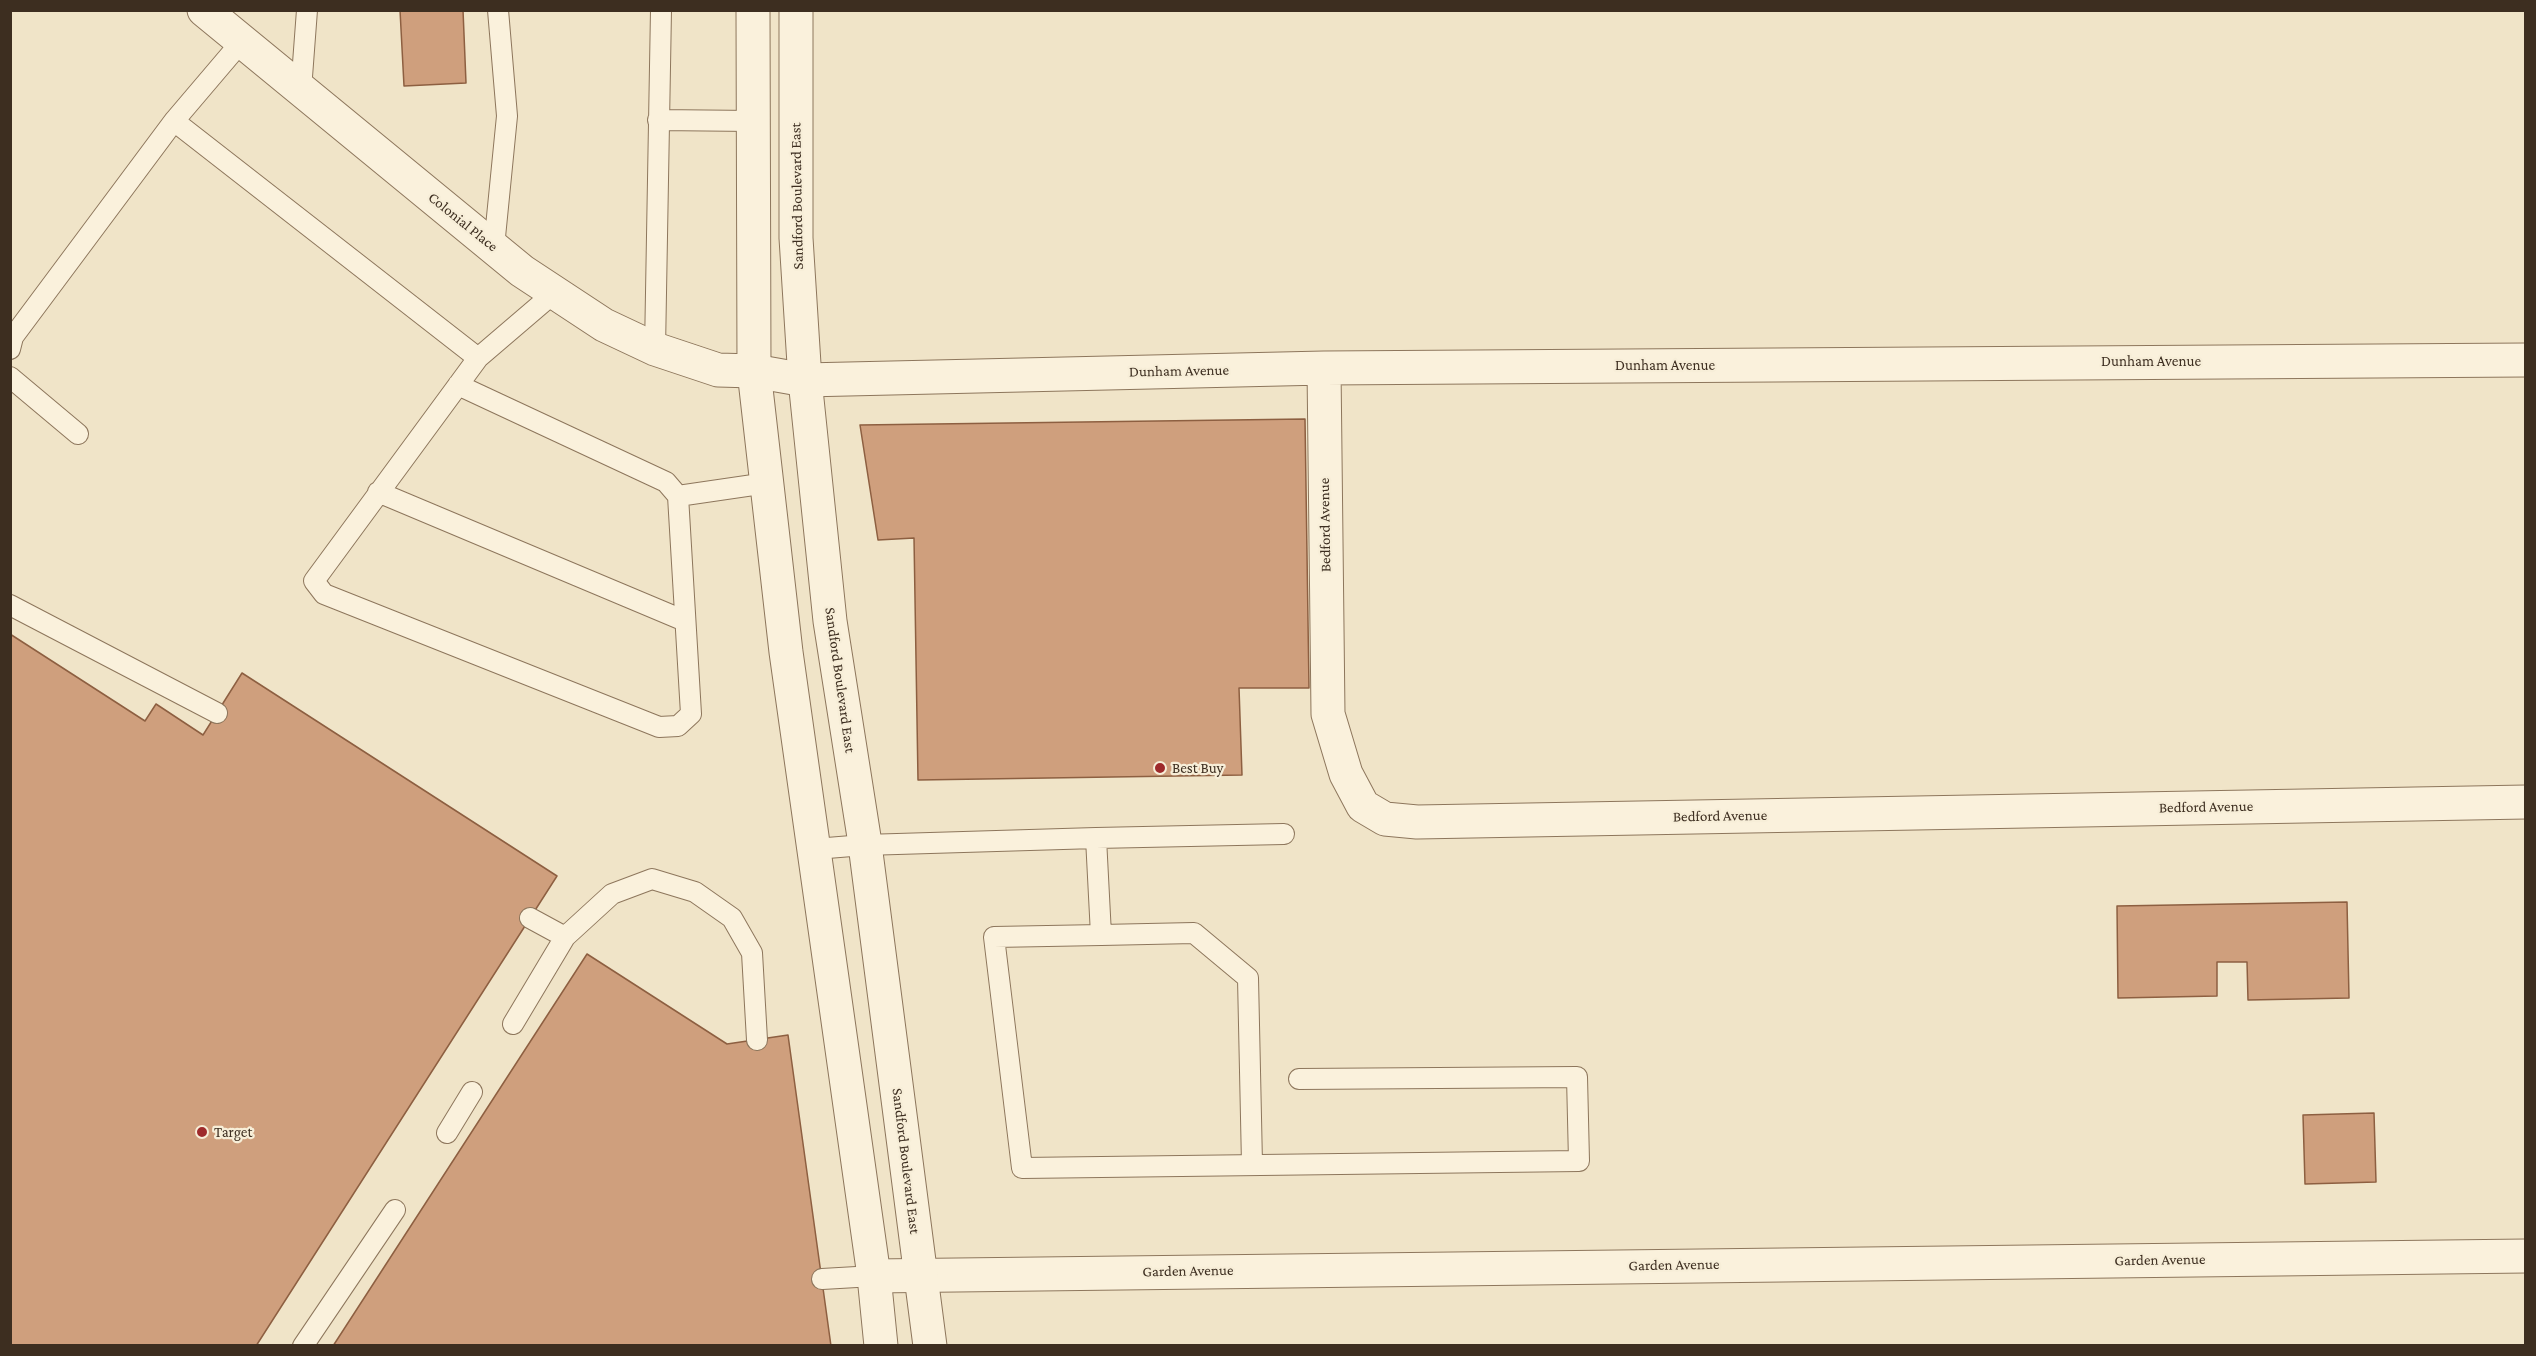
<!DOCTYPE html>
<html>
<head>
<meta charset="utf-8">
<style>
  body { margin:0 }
  #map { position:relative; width:2536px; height:1356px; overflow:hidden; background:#f0e4c8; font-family:"Crimson Pro",serif }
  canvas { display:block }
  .frame { position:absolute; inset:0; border:12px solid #3d2e20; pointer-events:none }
</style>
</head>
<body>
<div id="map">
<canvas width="2536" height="1356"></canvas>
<div class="frame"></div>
</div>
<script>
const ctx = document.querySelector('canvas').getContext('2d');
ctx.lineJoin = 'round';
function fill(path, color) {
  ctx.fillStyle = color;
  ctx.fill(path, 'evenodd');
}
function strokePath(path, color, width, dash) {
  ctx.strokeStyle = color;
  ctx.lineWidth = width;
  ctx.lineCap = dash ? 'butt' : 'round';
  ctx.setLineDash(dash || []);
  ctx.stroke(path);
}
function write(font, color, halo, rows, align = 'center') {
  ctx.font = font + ' "Crimson Pro",serif';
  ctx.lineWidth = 4.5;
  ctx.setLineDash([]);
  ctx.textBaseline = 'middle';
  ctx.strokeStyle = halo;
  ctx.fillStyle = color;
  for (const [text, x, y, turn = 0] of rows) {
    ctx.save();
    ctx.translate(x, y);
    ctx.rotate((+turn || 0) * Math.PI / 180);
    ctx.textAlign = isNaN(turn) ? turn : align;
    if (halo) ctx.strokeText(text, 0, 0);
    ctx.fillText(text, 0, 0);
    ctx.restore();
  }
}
const building = new Path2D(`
  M400 10H463L466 83 404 86Z
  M1305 419 1309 688H1239L1242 775 918 780 914 538 878 540 860 425Z
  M10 634 145 721 156 704 203 735 242 673 557 876 256 1346H10Z
  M2347 902 2349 998 2248 1000 2247 962H2217V996L2118 998 2117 906Z
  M587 954 727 1044 788 1035 831 1346H333Z
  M2374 1113 2376 1182 2305 1184 2303 1115Z`);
fill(building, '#cf9f7d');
strokePath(building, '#8d5f41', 1.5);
const service = new Path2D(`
  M301 90 307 10
  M658 120 753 121
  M174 121 478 358
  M494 247 507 116 498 10
  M10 349 13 337 174 121 242 41
  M655 349 661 10
  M10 377 78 434
  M458 385 666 482 678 496 691 714 678 726 659 727 324 594 314 581 478 358 554 293
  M378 492 685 621
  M678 496 767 483
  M10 605 217 713
  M1096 838 1284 834
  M815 849 864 845 1096 838 1101 935 994 937 1022 1168 1579 1161 1577 1077 1299 1079
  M530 918 565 937 612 894 652 879 695 892 732 918 752 953 757 1040
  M1101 935 1194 933 1248 978 1252 1164
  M513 1024 565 937
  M447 1133 472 1092
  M822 1279 874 1276
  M303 1346 395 1210`);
const minor = new Path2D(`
  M204 10 522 271 604 325 655 349 718 370 754 371 805 380 1324 368 2526 360
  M1324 368 1328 714 1346 774 1363 806 1385 819 1417 822 2526 802
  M874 1276 2526 1256`);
const tertiary = new Path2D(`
  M753 10 754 371 786 652 874 1276 881 1346
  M796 10V238L805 380 830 621 864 837 930 1346`);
strokePath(service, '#8d765c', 22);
strokePath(minor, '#8d765c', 35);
strokePath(tertiary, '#8d765c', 35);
strokePath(service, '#faf1dc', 20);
strokePath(minor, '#faf1dc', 33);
strokePath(tertiary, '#faf1dc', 33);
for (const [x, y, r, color] of [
  [1160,768,6,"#9e2a2b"],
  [202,1132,6,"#9e2a2b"]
]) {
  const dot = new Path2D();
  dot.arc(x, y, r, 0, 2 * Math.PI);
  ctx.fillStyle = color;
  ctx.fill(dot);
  strokePath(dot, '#f7eed8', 2);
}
write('15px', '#3d2e20', '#f7eed8', [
  ["Sandford Boulevard East",797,196,-91],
  ["Colonial Place",463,222,39],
  ["Dunham Avenue",2151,361],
  ["Dunham Avenue",1665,365],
  ["Dunham Avenue",1179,371,-1],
  ["Bedford Avenue",1325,525,-91],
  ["Sandford Boulevard East",840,680,82],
  ["Bedford Avenue",2206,807,-1],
  ["Bedford Avenue",1720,816,-1],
  ["Sandford Boulevard East",906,1161,83],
  ["Garden Avenue",2160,1260,-1],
  ["Garden Avenue",1674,1265,-1],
  ["Garden Avenue",1188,1271,-1]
]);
write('15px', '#3d2e20', '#f7eed8', [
  ["Best Buy",1172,768],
  ["Target",214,1132]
], 'left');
</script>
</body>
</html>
